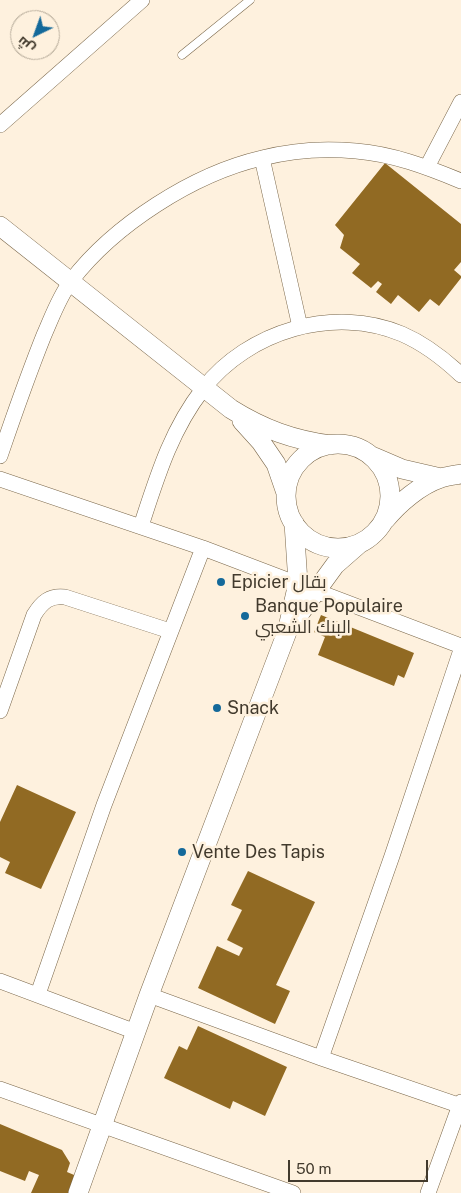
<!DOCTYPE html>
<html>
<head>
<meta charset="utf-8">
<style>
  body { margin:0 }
  #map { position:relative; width:461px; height:1193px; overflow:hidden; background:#fef1de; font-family:"Public Sans",Cairo,sans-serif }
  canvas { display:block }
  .north { position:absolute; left:10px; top:10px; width:50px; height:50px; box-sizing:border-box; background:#fef1de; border:1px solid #b3a897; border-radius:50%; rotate:222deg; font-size:14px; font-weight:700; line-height:20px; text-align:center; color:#423a2d }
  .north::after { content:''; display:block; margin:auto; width:18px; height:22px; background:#14699a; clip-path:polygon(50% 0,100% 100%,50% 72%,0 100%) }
  .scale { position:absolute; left:288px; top:1160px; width:140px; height:22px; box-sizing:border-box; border:2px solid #423a2d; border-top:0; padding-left:6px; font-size:15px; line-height:18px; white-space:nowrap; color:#423a2d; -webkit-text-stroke:4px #fef1de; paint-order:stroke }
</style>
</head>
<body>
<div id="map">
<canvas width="461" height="1193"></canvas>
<div class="north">ش</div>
<div class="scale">50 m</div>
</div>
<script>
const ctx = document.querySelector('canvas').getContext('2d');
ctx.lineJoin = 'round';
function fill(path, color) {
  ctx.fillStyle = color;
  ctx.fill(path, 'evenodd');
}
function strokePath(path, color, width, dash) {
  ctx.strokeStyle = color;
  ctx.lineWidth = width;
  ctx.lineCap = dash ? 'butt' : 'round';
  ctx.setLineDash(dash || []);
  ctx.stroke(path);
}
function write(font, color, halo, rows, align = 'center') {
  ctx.font = font + ' "Public Sans",Cairo,sans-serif';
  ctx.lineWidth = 5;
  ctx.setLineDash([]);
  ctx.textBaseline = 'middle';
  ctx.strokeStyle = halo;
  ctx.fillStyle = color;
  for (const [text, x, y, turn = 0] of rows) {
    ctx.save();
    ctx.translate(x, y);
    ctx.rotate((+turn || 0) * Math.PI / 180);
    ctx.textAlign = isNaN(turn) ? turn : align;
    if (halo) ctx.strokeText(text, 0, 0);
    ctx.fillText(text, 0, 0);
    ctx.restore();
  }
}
fill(new Path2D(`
  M385 163 461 224V262L454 270 461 276V278L439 306 430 299 419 312 398 295 391 304 376 292 382 284 378 281 371 288 352 273 360 264 340 248 344 235 335 225Z
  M321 615 414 653 404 678 398 675 394 686 318 655 325 637 314 632Z
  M17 785 76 812 41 889 5 873 10 862 0 857V822Z
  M248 871 315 902 276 985 290 991 275 1024 198 988 217 946 239 956 243 948 227 940 242 910 231 905Z
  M198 1026 287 1067 265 1116 233 1101 230 1109 164 1078 179 1046 187 1050Z
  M0 1124 62 1150 70 1163 67 1172 79 1177 72 1193H31L39 1175 29 1171 25 1181 0 1171Z`), '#916a23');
const service = new Path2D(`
  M182 55 250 0`);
const minor = new Path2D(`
  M0 125 142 0
  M262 158 300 327
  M427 167 461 102
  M0 456C14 415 28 375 44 335 52 317 59 297 71 281 114 225 193 174 262 158 293 150 325 148 356 151 393 154 427 167 461 181
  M0 479 203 548 461 646
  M141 526C157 477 171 430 203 389 248 331 334 305 402 334 425 344 443 358 461 375
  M0 711 34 615C42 602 50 595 65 597L170 631
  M0 981 136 1032
  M38 994 104 805 203 548
  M149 995 321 1058 461 1106
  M321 1058 392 856 461 650
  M0 1089 293 1193
  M428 1193 461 1102`);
const tertiary = new Path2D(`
  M0 226 231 409C263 429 293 440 331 445
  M242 421 261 442 276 464 286 493
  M286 496a52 52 0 1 1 104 0a52 52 0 1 1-104 0Z
  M374 457 402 469 441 478
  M385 520C399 503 420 485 441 478 447 476 455 475 461 474
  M292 624 335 565 359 544
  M78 1193 149 995 287 632 298 583 294 523`);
strokePath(service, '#7a674a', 9);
strokePath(minor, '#7a674a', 16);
strokePath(tertiary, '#7a674a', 20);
strokePath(service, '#fff', 8);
strokePath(minor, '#fff', 15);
strokePath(tertiary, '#fff', 19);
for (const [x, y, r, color] of [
  [221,582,5,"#14699a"],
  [245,616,5,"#14699a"],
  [217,708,5,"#14699a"],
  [182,852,5,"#14699a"]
]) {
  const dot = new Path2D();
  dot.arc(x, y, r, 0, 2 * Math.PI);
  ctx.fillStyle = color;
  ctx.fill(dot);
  strokePath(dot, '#fef1de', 2);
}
write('18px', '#423a2d', '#fef1de', [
  ["Epicier بقال",231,582],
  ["Banque Populaire",255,606],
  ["البنك الشعبي",255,627],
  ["Snack",227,708],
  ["Vente Des Tapis",192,852]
], 'left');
</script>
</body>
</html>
